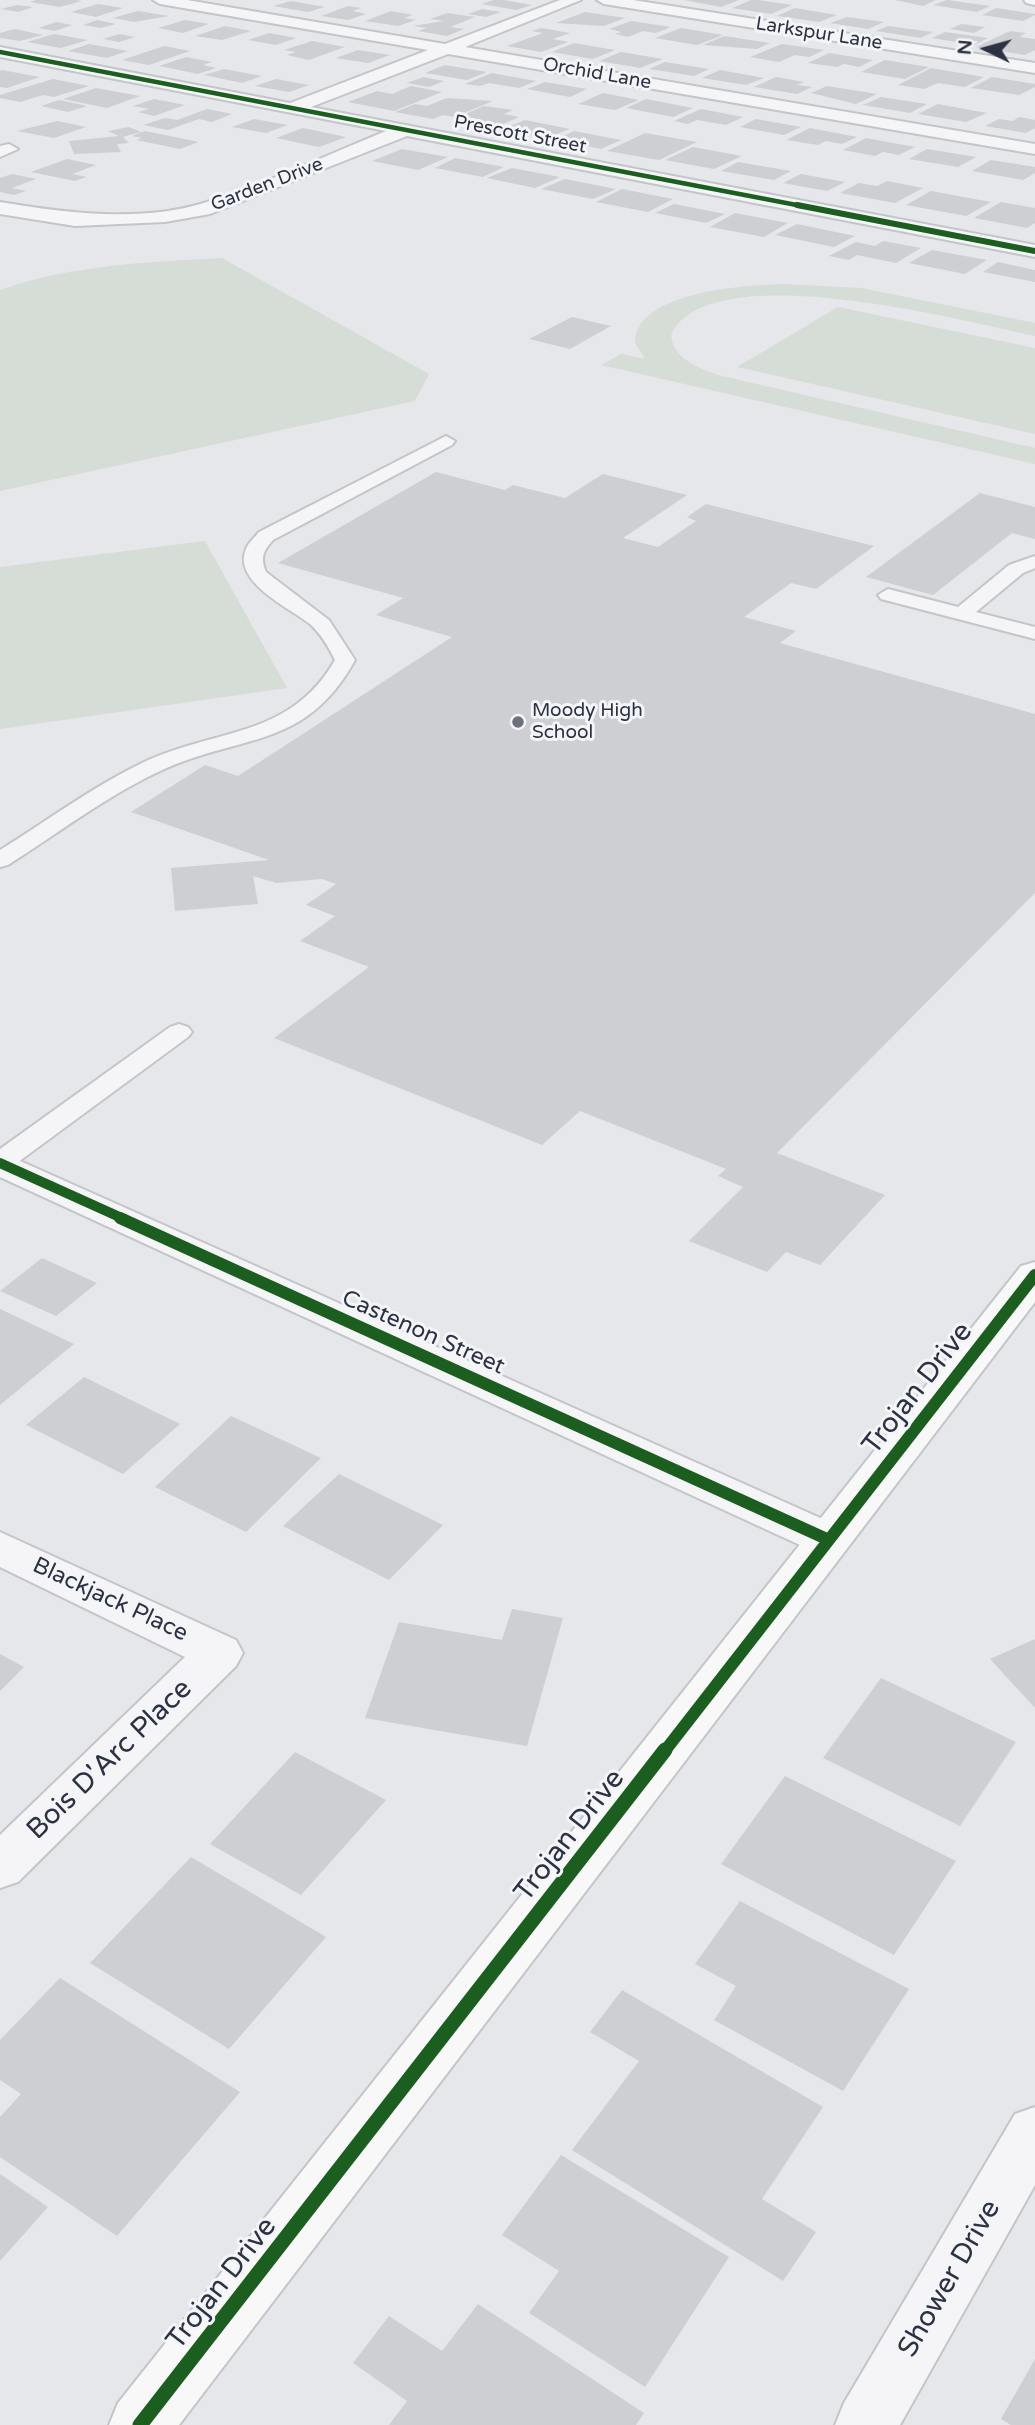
<!DOCTYPE html>
<html>
<head>
<meta charset="utf-8">
<style>
  body { margin:0 }
  #map { position:relative; width:1035px; height:2425px; overflow:hidden; background:#e5e7ea; font-family:"Varela Round",sans-serif }
  canvas { display:block }
  .north { position:absolute; left:951px; top:14px; width:70px; height:70px; -webkit-text-stroke:5px #f4f5f9; paint-order:stroke; rotate:275deg; font-size:19px; font-weight:700; line-height:28px; text-align:center; color:#2d3243 }
  .north::after { content:''; display:block; margin:auto; width:24px; height:32px; background:#2d3243; clip-path:polygon(50% 0,100% 100%,50% 72%,0 100%) }
</style>
</head>
<body>
<div id="map">
<canvas width="1035" height="2425"></canvas>
<div class="north">N</div>
</div>
<script>
const ctx = document.querySelector('canvas').getContext('2d');
ctx.lineJoin = 'round';
function fill(path, color) {
  ctx.fillStyle = color;
  ctx.fill(path, 'evenodd');
}
function strokePath(path, color, width, dash) {
  ctx.strokeStyle = color;
  ctx.lineWidth = width;
  ctx.lineCap = dash ? 'butt' : 'round';
  ctx.setLineDash(dash || []);
  ctx.stroke(path);
}
function write(font, color, halo, rows, align = 'center') {
  ctx.font = font + ' "Varela Round",sans-serif';
  ctx.lineWidth = 6;
  ctx.setLineDash([]);
  ctx.textBaseline = 'middle';
  ctx.strokeStyle = halo;
  ctx.fillStyle = color;
  for (const [text, x, y, turn = 0] of rows) {
    ctx.save();
    ctx.translate(x, y);
    ctx.rotate((+turn || 0) * Math.PI / 180);
    ctx.textAlign = isNaN(turn) ? turn : align;
    if (halo) ctx.strokeText(text, 0, 0);
    ctx.fillText(text, 0, 0);
    ctx.restore();
  }
}
fill(new Path2D(`
  M222 258 429 374 415 401 0 491V290C72 265 146 262 222 258Z
  M785 284 861 288 1035 323V336C967 322 708 253 671 335 673 360 701 369 722 376L1035 448V464L601 365 621 354 645 359 635 343C635 291 747 285 785 284Z
  M838 307 1035 348V434L737 367Z
  M205 541 287 688 0 729V567Z`), '#d5ddd6');
fill(new Path2D(`
  M36 0H76L82 1 60 7 30 2Z
  M494 0H504L532 5 516 10 481 4Z
  M684 0H739L721 7Z
  M751 0H758L792 5 771 14 732 8Z
  M895 0H936L923 6Z
  M947 0 990 6 977 12 933 5Z
  M291 1 325 7 308 12 273 6Z
  M98 4 123 8 96 17 71 12Z
  M17 5 33 7 18 12 1 9Z
  M348 6 361 8 353 11 366 14 348 20 321 16Z
  M795 8 837 15 819 22 777 16Z
  M996 8 1035 14V15L1023 21 982 15Z
  M482 9 501 12 486 17 468 14Z
  M138 11 169 16 134 22 113 18Z
  M391 11 413 15 404 18 416 20 398 26 365 21Z
  M585 12 625 18 604 26 556 23Z
  M447 13 475 17 450 27 464 29 447 36 418 31 427 28 413 26 444 21 430 19Z
  M847 17 884 22 868 29 830 23Z
  M97 20 116 24 101 28 83 25Z
  M185 20 209 24 183 33 158 28Z
  M631 21 671 27 656 33 643 31 628 37 615 34 622 32 609 29Z
  M56 22 72 25 55 31 39 28Z
  M961 24 985 27 974 33 950 29Z
  M225 26 251 31 222 40 195 36Z
  M888 26 933 32 921 38 876 31Z
  M541 28 570 33 553 39 568 42 541 52 507 46 543 33 532 31Z
  M681 28 723 35 697 45 655 38Z
  M15 29 43 35 20 41 0 38V33Z
  M1010 31 1026 33 1019 37 1035 39V50L1025 55 976 47Z
  M945 32 988 38 975 45 932 38Z
  M269 33 296 38 276 45 248 40Z
  M54 34 88 40 61 48 27 42Z
  M119 34 135 37 119 42 103 39Z
  M724 36 770 43 757 49 703 45Z
  M312 41 345 47 309 60 287 55 296 52 284 50Z
  M574 43 615 50 593 59 552 52Z
  M89 44 128 51 107 58 68 51Z
  M782 44 824 50 809 57 795 55 779 62 750 57Z
  M164 46 190 51 149 65 122 60Z
  M358 50 390 55 368 63 336 58Z
  M621 52 663 59 640 68 599 61Z
  M829 53 873 60 859 67 844 64 837 67 808 63Z
  M186 57 212 62 203 65 216 68 198 74 159 66Z
  M885 60 929 67 905 79 861 72Z
  M665 62 709 69 694 76 649 69Z
  M445 65 487 72 467 80 425 73Z
  M931 68 984 77 965 87 938 83 924 89 898 85Z
  M224 69 262 76 242 83 204 75Z
  M720 70 764 78 746 85 702 78Z
  M0 71 2 70 40 77 7 88 0 87Z
  M492 73 536 81 519 88 489 83 480 86 465 84Z
  M423 77 444 81 429 87 407 83Z
  M776 77 804 82 797 85 812 87 797 94 754 87Z
  M992 77 1035 84V87L1019 95 971 88Z
  M53 79 89 86 54 97 43 95 20 102 0 98V95Z
  M276 79 309 85 289 92 255 86Z
  M545 82 587 89 570 97 527 89Z
  M411 86 442 92 394 111 348 102 377 91 392 94Z
  M827 86 877 94 856 104 811 93Z
  M96 88 140 96 107 108 63 99Z
  M603 93 639 100 615 110 578 104Z
  M881 97 927 104 910 113 863 105Z
  M447 98 493 101 454 117 443 115 433 119 395 112 415 104 427 106Z
  M154 99 185 105 154 116 138 112 149 109 133 106Z
  M646 99 693 108 673 117 626 108Z
  M59 100 87 106 68 112 41 106Z
  M938 104 987 113 966 122 918 114Z
  M484 106 513 110 504 114 519 117 492 129 463 124 472 120 458 117Z
  M207 109 232 114 212 122 199 119 168 130 143 125 165 118 177 120Z
  M701 109 743 117 726 125 697 120 688 124 674 121Z
  M1019 117 1035 120V128L1026 133 985 126 999 119 1013 121Z
  M254 119 288 125 266 133 232 127Z
  M756 119 801 127 784 135 740 127Z
  M525 120 570 129 547 138 501 130Z
  M57 121 86 127 54 138 17 131Z
  M129 127 141 132 123 137 129 143 117 144 121 152 74 154 69 141 119 136 108 131Z
  M303 128 346 137 319 147 276 138Z
  M810 128 857 137 842 144 826 141 818 145 786 140Z
  M145 131 199 142 180 149 136 140 142 138 132 136Z
  M574 131 621 140 601 149 555 140Z
  M645 133 697 142 659 160 607 151Z
  M866 138 915 147 899 155 883 152 875 156 843 150Z
  M693 147 742 156 714 169 665 160Z
  M402 149 448 157 418 170 372 161Z
  M927 149 976 157 958 167 909 159Z
  M455 158 504 167 483 177 435 168Z
  M67 159 96 165 72 174 87 177 75 181 31 172Z
  M991 160 1035 167V173L1023 180 972 171Z
  M738 162 791 171 774 180 721 171Z
  M512 168 560 177 535 188 487 178Z
  M12 174 36 179 12 188 26 191 14 195 0 192V178Z
  M801 174 845 182 827 191 783 183Z
  M565 179 616 189 593 199 541 189Z
  M887 181 923 188 895 203 840 193 859 183 877 186Z
  M622 189 673 199 648 212 596 202Z
  M931 191 991 202 966 216 906 205Z
  M1001 202 1035 208V223L1027 228 974 218Z
  M674 204 725 214 706 223 655 213Z
  M735 213 788 223 764 237 710 227Z
  M797 224 855 236 834 247 775 235Z
  M883 241 921 248 896 263 857 255 849 260 829 256 856 242 875 246Z
  M932 250 987 260 965 274 909 263Z
  M998 262 1035 270V282L983 272Z
  M572 317 611 326 570 349 529 339Z
  M436 472 505 490 513 485 565 498 603 474 687 495 623 538 658 547 696 521 687 517 706 504 874 546 816 589 791 583 744 617 796 631 780 643 1035 714V893L777 1153 885 1195 820 1265 786 1252 767 1272 689 1241 743 1187 718 1176 726 1169 580 1111 542 1145 274 1038 369 967 300 941 335 916 306 905 336 884 322 879 276 883 253 876 258 904 175 911 171 868 269 860 131 812 205 765 238 776 452 637 376 615 403 598 278 563Z
  M980 493 1035 507V539L1012 533 933 595 866 577Z
  M42 1258 97 1283 56 1316 0 1291Z
  M0 1309 74 1344 0 1405Z
  M84 1377 180 1424 123 1474 26 1425Z
  M231 1416 321 1458 246 1532 155 1487Z
  M339 1474 443 1525 389 1580 283 1526Z
  M512 1609 563 1618 527 1746 365 1718 399 1622 502 1640Z
  M1035 1639V1708L990 1659Z
  M0 1654 24 1667 0 1691Z
  M881 1678 1016 1742 960 1826 823 1758Z
  M295 1752 386 1800 301 1895 210 1844Z
  M785 1776 956 1861 894 1955 721 1864Z
  M191 1857 326 1937 229 2049 90 1963Z
  M740 1901 909 1989 843 2091 714 2020 736 1986 695 1964Z
  M60 1978 240 2092 117 2236 0 2157V2117L21 2094 0 2080V2040Z
  M622 1990 823 2107 762 2199 816 2232 783 2281 572 2150 639 2061 590 2032Z
  M561 2155 729 2257 645 2387 529 2313 559 2271 502 2235Z
  M0 2174 48 2207 0 2261Z
  M478 2304 644 2413 636 2425H389L407 2401 353 2363 389 2316 442 2351Z
  M1035 2359V2425H1011L1001 2419Z`), '#cecfd2');
const lane = new Path2D(`
  M446 436 455 441 452 445 273 540C263 551 260 558 266 572L329 620 355 660C305 751 240 733 158 772 105 797 57 834 8 865L0 867V850C47 821 92 787 142 763 215 728 290 739 335 660 328 646 321 634 310 624 290 608 232 582 246 549 248 543 255 537 259 532Z
  M1035 556V568L1023 573 976 612 1035 627V639L881 599 878 595 888 589 958 607 1009 565Z
  M179 1024 188 1027 192 1032 188 1037 10 1168 0 1170V1149L170 1027Z`);
const street = new Path2D(`
  M153 0H187L445 44 560 0H581L465 47 1035 144V154L448 54 311 107 1035 245V257L407 136 210 214 165 222 75 226 0 214V202C65 213 143 223 207 202 268 183 327 155 386 131L0 57V47L290 103 428 50 160 4Z
  M597 0H633L1035 63V73L604 4Z
  M1024 0H1035V5L1026 3Z
  M9 144 18 149 0 157V146Z
  M0 1152 845 1529 851 1540 845 1551 829 1556 813 1551 0 1177Z
  M0 1532 236 1640 243 1653 236 1666 18 1882 0 1888V1835L185 1657 0 1567Z
  M1035 2107V2185L900 2425H835L844 2403 1015 2114Z`);
const secondary = new Path2D(`
  M1035 1262V1302L179 2425H109L118 2403 1021 1266Z`);
strokePath(lane, '#c3c5c8', 4);
strokePath(street, '#c3c5c8', 4);
strokePath(secondary, '#c3c5c8', 4);
fill(lane, '#f5f5f7');
fill(street, '#f5f5f7');
fill(secondary, '#f8f8f8');
strokePath(new Path2D(`
  M0 52 807 207`), '#1b5e20', 4.5);
strokePath(new Path2D(`
  M797 205 1035 251`), '#1b5e20', 6);
strokePath(new Path2D(`
  M0 1163 124 1219`), '#1b5e20', 10);
strokePath(new Path2D(`
  M120 1218 829 1540
  M664 1752 1035 1275`), '#1b5e20', 12);
strokePath(new Path2D(`
  M140 2425 665 1750`), '#1b5e20', 15);
for (const [x, y, r, color] of [
  [518,722,7,"#6d717d"]
]) {
  const dot = new Path2D();
  dot.arc(x, y, r, 0, 2 * Math.PI);
  ctx.fillStyle = color;
  ctx.fill(dot);
  strokePath(dot, '#f4f5f9', 2.5);
}
write('19px', '#2d3243', '#f4f5f9', [
  ["Larkspur Lane",819,34,9],
  ["Orchid Lane",597,74,10],
  ["Prescott Street",520,135,11],
  ["Garden Drive",267,185,-21]
]);
write('19px', '#2d3243', '#f4f5f9', [
  ["Moody High",532,711],
  ["School",532,733]
], 'left');
write('23px', '#2d3243', '#f4f5f9', [
  ["Castenon Street",423,1333,24],
  ["Blackjack Place",110,1600,25]
]);
write('28px', '#2d3243', '#f4f5f9', [
  ["Trojan Drive",918,1389,-52],
  ["Bois D'Arc Place",110,1760,-44],
  ["Trojan Drive",570,1836,-52],
  ["Shower Drive",950,2279,-60],
  ["Trojan Drive",222,2284,-52]
]);
</script>
</body>
</html>
